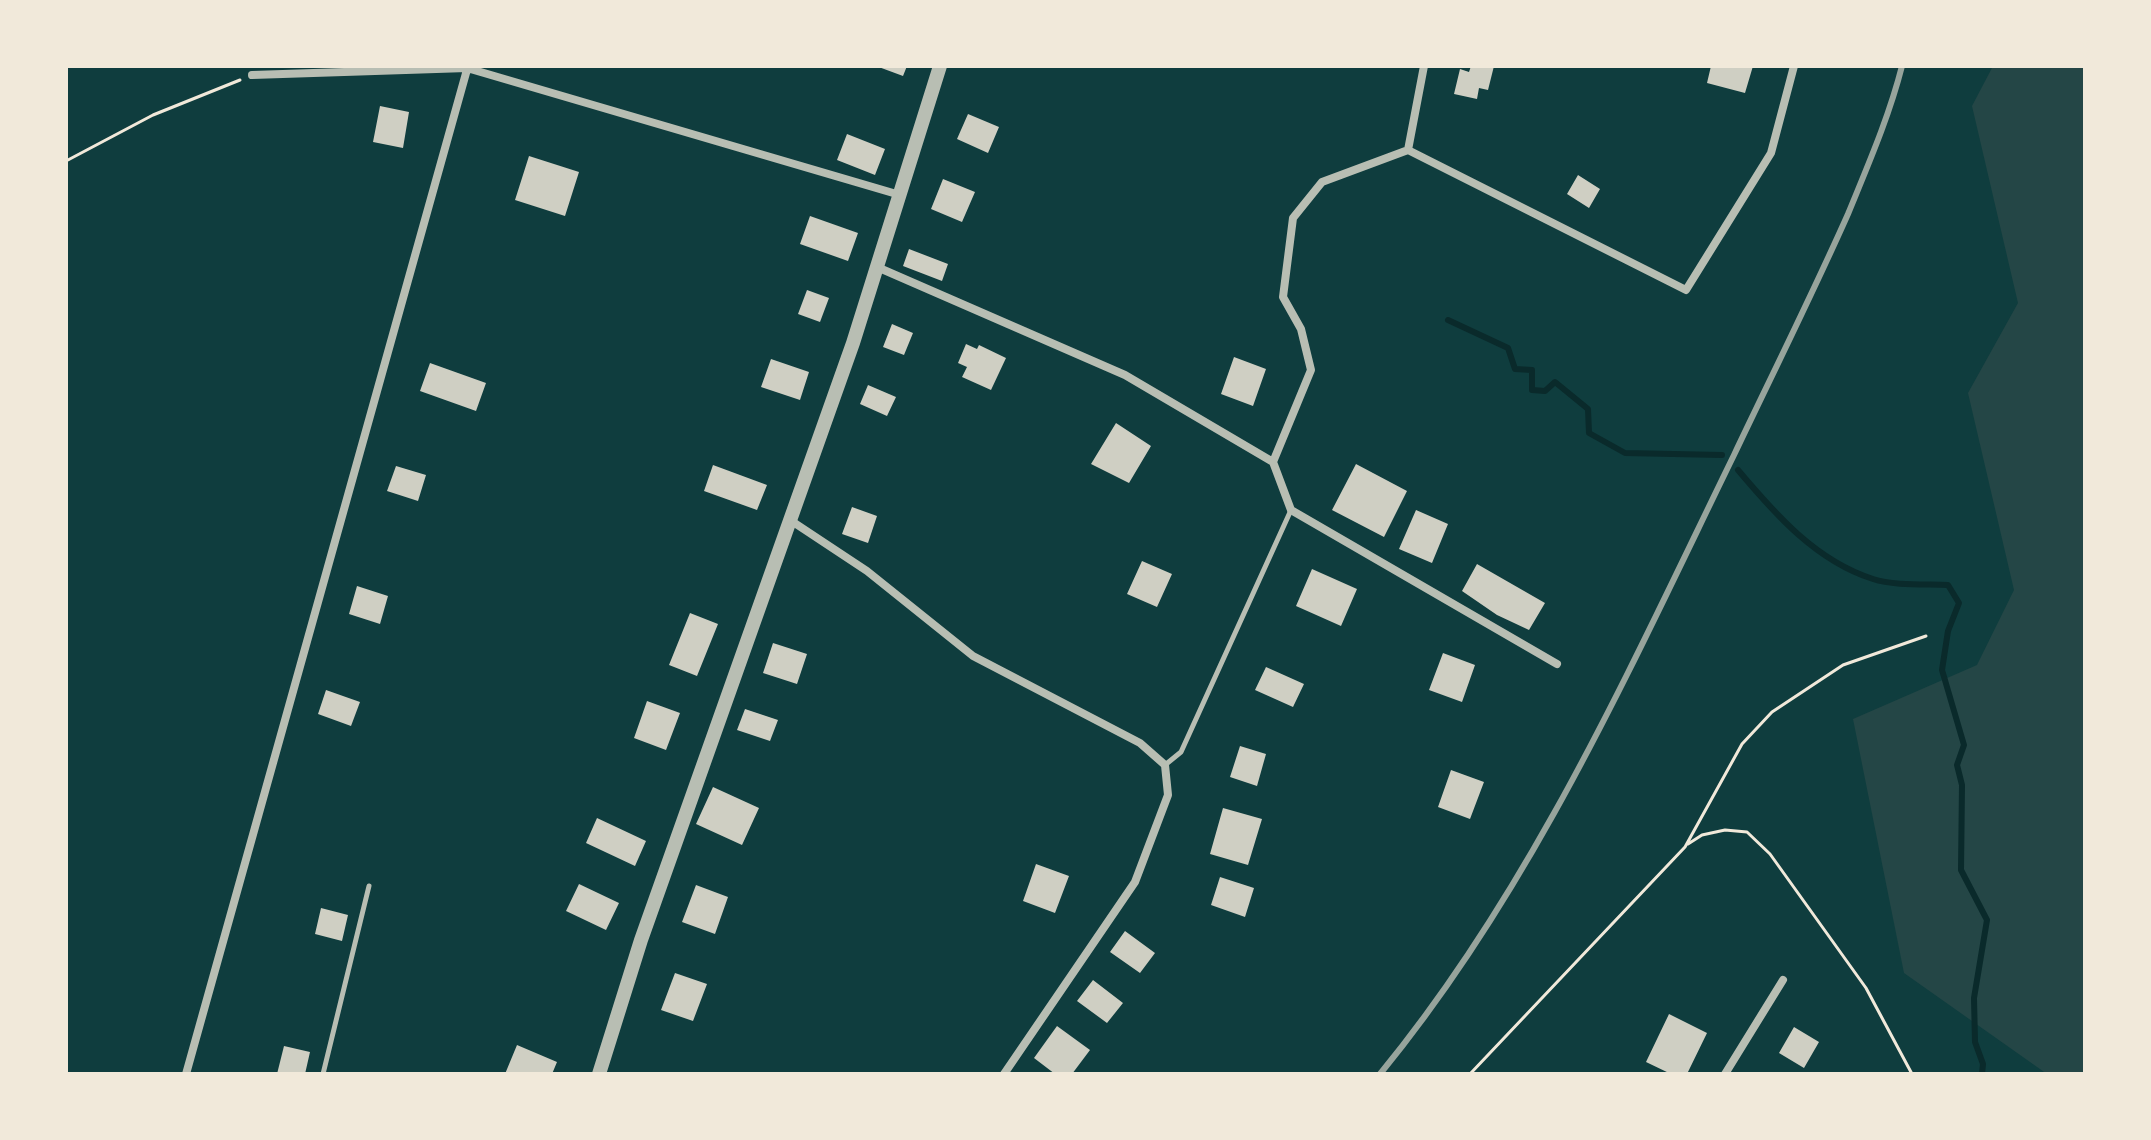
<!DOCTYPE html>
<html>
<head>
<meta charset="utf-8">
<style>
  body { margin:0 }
  #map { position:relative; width:2151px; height:1140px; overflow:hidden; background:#0f3d3e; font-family:Montserrat,sans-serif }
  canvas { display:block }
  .frame { position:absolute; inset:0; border:68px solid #f1e9da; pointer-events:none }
</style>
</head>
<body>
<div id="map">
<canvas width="2151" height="1140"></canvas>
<div class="frame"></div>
</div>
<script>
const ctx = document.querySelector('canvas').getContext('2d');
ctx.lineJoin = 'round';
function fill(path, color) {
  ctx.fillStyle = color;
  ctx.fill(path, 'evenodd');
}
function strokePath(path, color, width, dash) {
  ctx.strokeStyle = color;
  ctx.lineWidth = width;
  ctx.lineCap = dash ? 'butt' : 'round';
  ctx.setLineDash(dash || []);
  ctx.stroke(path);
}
fill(new Path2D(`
  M1993 66H2085V1074H2047L1904 973 1853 719 1977 665 2014 590 1968 393 2018 303 1972 106Z`), '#244646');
strokePath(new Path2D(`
  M1448 320 1508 348 1515 369 1532 370V390L1545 391 1555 382 1588 409 1589 433 1625 453 1722 455
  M1738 470C1775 514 1816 561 1873 579 1894 586 1926 584 1948 585L1959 603 1948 631 1942 670 1964 745 1957 765 1962 785 1961 870 1987 920 1974 998 1975 1042 1983 1064 1982 1074`), '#0a2a2b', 6);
fill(new Path2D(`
  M876 66H907L903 76Z
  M1471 66H1494L1488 90 1479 88 1477 99 1454 94 1460 69 1469 72Z
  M1711 66H1753L1745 93 1707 83Z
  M380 106 409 112 403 148 373 142Z
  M968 114 999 127 988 153 957 139Z
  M847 134 885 149 875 175 837 160Z
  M529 156 579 172 565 216 515 200Z
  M1578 175 1600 189 1589 208 1567 194Z
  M943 179 975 192 962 222 931 209Z
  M810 216 858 233 848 261 800 244Z
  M909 249 948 264 942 281 903 266Z
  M807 290 829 298 820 322 798 314Z
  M892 324 913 333 904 355 883 347Z
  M966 344 977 349 979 345 1006 358 991 390 962 377 967 367 958 363Z
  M1234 357 1266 369 1253 406 1221 394Z
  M771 359 809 372 800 400 761 387Z
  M430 363 486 383 476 411 420 391Z
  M868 385 896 397 887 416 860 404Z
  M1116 423 1151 446 1129 483 1091 464Z
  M1356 464 1407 491 1384 537 1332 510Z
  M713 465 767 485 757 510 704 491Z
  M396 466 426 475 418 501 387 491Z
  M852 507 877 516 868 543 842 534Z
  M1416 510 1448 524 1432 563 1399 549Z
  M1142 561 1172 574 1157 607 1127 594Z
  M1477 564 1545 603 1529 630 1497 615 1462 591Z
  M1312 569 1357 589 1341 626 1296 606Z
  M357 586 388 596 380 624 349 614Z
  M690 613 718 624 697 676 669 665Z
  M773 643 807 654 797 684 763 673Z
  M1443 653 1475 665 1462 702 1429 690Z
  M1266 667 1304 684 1293 707 1255 690Z
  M326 690 360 702 351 726 318 714Z
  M647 701 680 713 666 750 634 738Z
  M745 709 778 720 770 741 737 730Z
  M1240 746 1266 754 1257 786 1230 777Z
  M1451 770 1484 782 1470 819 1438 807Z
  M713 787 759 808 742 845 696 824Z
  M1223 808 1262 819 1248 865 1210 854Z
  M597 818 646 841 635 866 586 843Z
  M1036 864 1069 876 1055 913 1023 901Z
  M1220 877 1254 888 1245 917 1211 905Z
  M579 884 619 903 606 930 566 911Z
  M696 885 728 897 715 934 682 922Z
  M321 908 348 915 342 941 315 934Z
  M1125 931 1155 953 1140 973 1110 952Z
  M675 973 707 984 693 1021 661 1010Z
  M1093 980 1123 1003 1107 1023 1077 1001Z
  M1669 1014 1707 1033 1687 1074H1671L1646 1062Z
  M1057 1026 1090 1050 1072 1074H1055L1034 1058Z
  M1794 1027 1819 1042 1804 1068 1779 1053Z
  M517 1045 557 1062 552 1074H505Z
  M284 1046 310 1052 305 1074H277Z`), '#cfcfc3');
strokePath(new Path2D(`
  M66 161 153 115 240 80
  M1688 844 1702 835 1725 830 1747 832 1770 854 1866 988 1912 1074
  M1470 1074 1685 847 1742 744 1772 712 1843 665 1926 636`), '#f1e9da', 3);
strokePath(new Path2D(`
  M1165 765 1181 752 1291 510
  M323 1074 369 886`), '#b8beb3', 5);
strokePath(new Path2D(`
  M1424 66 1408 150 1686 290 1771 153 1794 66
  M252 75 467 68 900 195
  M877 267 1125 375 1273 462 1291 510 1557 664
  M1273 462 1311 370 1301 329 1283 297 1293 218 1322 182 1408 150
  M790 520 867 571 973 656 1140 743 1165 765 1168 795 1135 882 1004 1074
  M186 1074 468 66
  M1725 1074 1783 980`), '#b8beb3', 8);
strokePath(new Path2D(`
  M599 1074 641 940 853 343 940 66`), '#b8beb3', 14);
strokePath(new Path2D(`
  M1380 1074C1532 889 1630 668 1734 455 1772 375 1812 295 1848 214 1868 165 1889 117 1902 66`), '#97a49c', 6);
</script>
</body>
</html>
